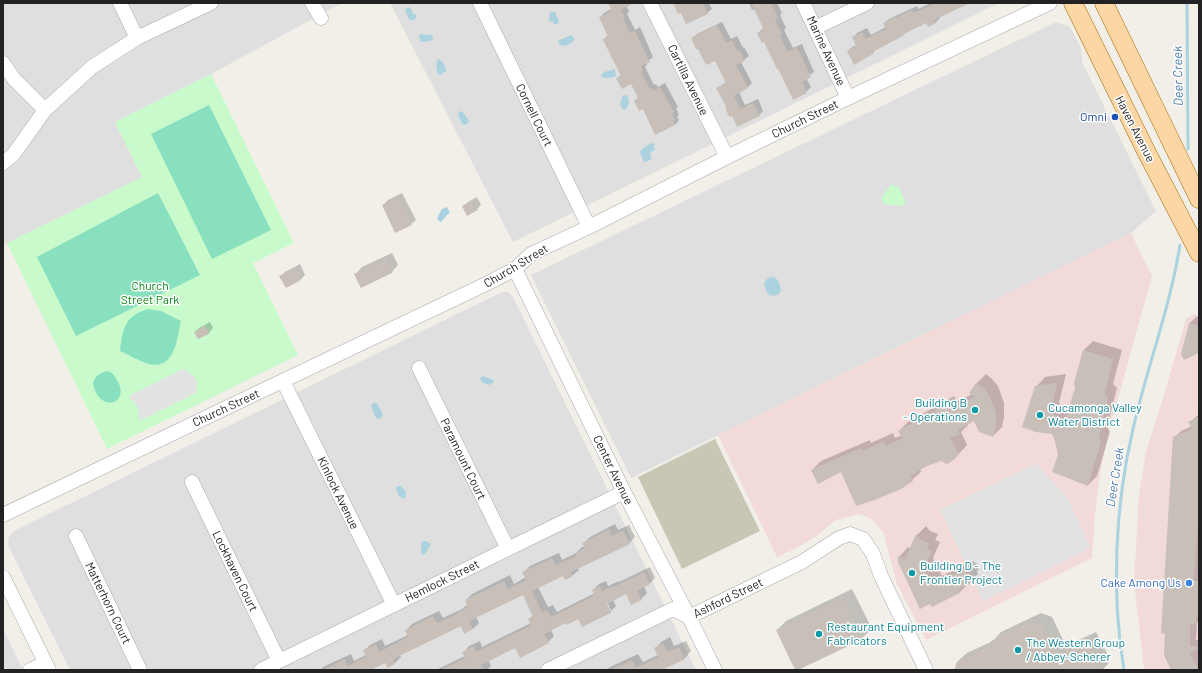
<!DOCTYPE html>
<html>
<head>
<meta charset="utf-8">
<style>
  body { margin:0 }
  #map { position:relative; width:1202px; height:673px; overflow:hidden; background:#f2efe9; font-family:Barlow,sans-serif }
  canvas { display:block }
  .frame { position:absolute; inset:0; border:4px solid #222; pointer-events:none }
</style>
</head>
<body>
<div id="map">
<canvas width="1202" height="673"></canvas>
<div class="frame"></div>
</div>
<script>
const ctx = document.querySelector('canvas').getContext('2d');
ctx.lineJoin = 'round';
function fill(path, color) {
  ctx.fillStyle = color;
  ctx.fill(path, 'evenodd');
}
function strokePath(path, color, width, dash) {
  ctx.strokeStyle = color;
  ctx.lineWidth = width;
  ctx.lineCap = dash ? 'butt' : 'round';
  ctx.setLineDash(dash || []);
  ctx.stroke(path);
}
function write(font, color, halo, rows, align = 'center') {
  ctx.font = font + ' Barlow,sans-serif';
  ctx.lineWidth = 3;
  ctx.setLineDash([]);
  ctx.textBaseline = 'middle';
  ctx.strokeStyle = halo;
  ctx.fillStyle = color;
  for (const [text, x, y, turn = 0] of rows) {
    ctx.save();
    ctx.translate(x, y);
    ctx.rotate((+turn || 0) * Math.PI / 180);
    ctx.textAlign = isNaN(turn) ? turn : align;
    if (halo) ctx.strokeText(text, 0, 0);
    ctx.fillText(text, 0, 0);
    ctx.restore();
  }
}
fill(new Path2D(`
  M3 3H342L211 74 115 122 143 177 3 245Z
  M390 3H999L513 242Z
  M1056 22 1070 27 1081 48 1082 62 1156 211 1131 233 631 478 531 275Z
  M502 292H508L513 297 696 670H70L8 545 9 537 14 531Z
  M3 629 23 670H3Z`), '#e0dfdf');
fill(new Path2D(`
  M1131 233 1152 276 1109 431 1100 474 1095 515 1092 558 926 640 897 584 883 532 870 518 858 514 836 520 815 537 793 550 777 557 718 435Z
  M1196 314 1199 316V670H1144L1134 582 1139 494 1146 452 1167 385 1186 318Z`), '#f2dad9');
fill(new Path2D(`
  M715 439 760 531 682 569 638 477Z`), '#c7c7b4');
fill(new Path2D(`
  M211 74 294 243 253 263 298 355 107 449 7 243 142 177 115 122Z
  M892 184 894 186H898L906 202 904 203 903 206 883 204V201L881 199 886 191Z`), '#c8facc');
fill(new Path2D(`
  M209 105 271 230 212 259 151 134Z
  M158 193 200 275 76 336 37 257Z
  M148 309 161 311 181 321C177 339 175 370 149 364 139 361 129 355 120 351 123 329 124 316 148 309Z
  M107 371C114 373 115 377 118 382 130 405 98 413 93 383 95 376 100 373 107 371Z`), '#88e0be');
fill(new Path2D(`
  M183 369 193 375 197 383 196 393 139 421V411L135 402 129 398 131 395Z
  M1036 463 1067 497 1091 548 983 601 940 510Z`), '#e2e2e2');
fill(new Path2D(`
  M410 7 413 14H415L417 16 414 20H409L405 9Z
  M551 12H555L559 21 557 24H554L552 21 550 22 548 20 549 18H550L549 15Z
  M420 34 427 35 430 34 433 37V39L430 41 421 42 419 37Z
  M571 35 575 39C571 45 560 50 558 41L560 40Z
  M439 59C443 61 446 67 446 71L444 73 443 72 442 74 440 75C436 73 436 64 437 60Z
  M614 69 615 70 616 76C613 78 604 79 601 76L604 72 612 70Z
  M626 95 628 96 629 104 626 109 624 110C619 107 620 100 623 96Z
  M460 111 463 112C465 116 468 118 469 121L467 124 464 125 461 122 458 114Z
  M650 143 655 144 654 147 655 150 651 152 650 155 652 159 646 162H644L640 152C642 147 647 147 650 143Z
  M447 207 450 213 447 215 441 222 439 221 437 218 442 209Z
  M771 277 776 278 779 283 781 290 779 294 774 296 773 295 770 296 766 290 764 284 767 279Z
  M483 376 493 380 494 382 489 385C485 384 481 382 480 378Z
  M373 403H377L383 415 380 419 376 418 371 406Z
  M397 486H401L406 492 405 498 404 499 398 495V492L396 489Z
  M423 541H426L431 544 426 553 423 555 422 554C421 550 420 544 423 541Z`), '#aad3df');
fill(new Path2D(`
  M609 3H628L626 5 629 12 627 14 635 30 640 27 653 57 646 63 647 65 645 67 654 85 656 84 658 87 665 83 678 107 676 108 679 115 677 117 679 120 675 125 644 108 635 101 639 97 632 83 618 79 621 75 604 39 609 35 600 18 604 13 612 9Z
  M674 3H709L712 9 707 13 682 12Z
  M749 3H777L782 13 780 15 786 28 784 30 793 48 802 44 814 72 806 78 811 87 806 92 779 67 764 41 758 33 764 28 755 9 752 10Z
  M931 3H965L939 17 940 18 935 23 926 22 906 32 903 35 876 49 872 54 848 51 852 47 857 45 853 38 857 33 867 28 871 35 886 27 884 23 889 19 917 6 918 9Z
  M722 22 731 39 737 36 743 48 744 47 749 56 741 62 752 83 748 87 739 92 745 105 758 99 763 111 759 115 732 114 718 88 726 82 716 60 692 38 697 34Z
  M402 193 416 220 411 224 383 205 388 200Z
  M477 197 481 205 477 209 463 206 468 202Z
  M392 253 398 265 392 272 362 286 356 274 362 267Z
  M300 264 305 275 301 279 286 287 281 276 285 272Z
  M1196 317H1199V352L1189 324Z
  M210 322 213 328 209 333 198 338 195 332 199 328Z
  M1093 341 1122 350 1113 384 1117 388 1107 427 1110 432 1097 476 1088 485 1059 455 1056 440 1036 387 1045 377 1066 374 1059 403 1069 411 1076 388 1075 383 1084 350Z
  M986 374 992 379 998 386 1004 403V417L1002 427 993 436 974 420 968 423V425L961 432 967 445 954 459 941 460 927 465 920 469 921 472 912 480 841 471 812 470 821 461 870 440 871 443 893 433 895 438 902 435 899 431 908 422 954 396 957 401 973 394 971 392 977 383Z
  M1199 414V620L1197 623 1196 640H1199V648L1198 649 1199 670H1172L1174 438 1181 431 1192 426 1190 422Z
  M615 524 618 530 629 525 635 537 629 543 578 568 579 570 573 575 566 579 563 575 538 587 548 607 553 605 557 612 595 593 593 590 599 584 606 581 608 586 619 581V582L650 567 655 578 649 584 644 586 647 593 641 599 626 593 613 600 616 606 611 611 606 599 604 600 609 611H611V612L579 618 566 622 551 630 554 636 548 642 515 646 488 660 491 666 487 670H436L465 656 464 652 469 646 480 641 482 647 531 623 529 619 534 615 523 594 476 617 479 623 473 629 461 625 400 655 401 657 395 663 388 666 386 662 370 670H320L323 667 351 654 354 661 366 655 364 651 370 645 382 639 385 646 408 635 406 630 412 624 439 611 443 618 462 609 468 604 466 600 472 594 510 575 514 584 526 577 524 572 530 566 559 553 562 560 576 553 582 547 585 546 584 543 590 537Z
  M926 526 930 531 938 534 935 540 940 542 933 558 942 576 972 561 976 563 979 569 977 571 978 574 960 592 932 605 899 557 908 547 911 549 917 535Z
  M852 589 872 629 862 638 777 630 786 621Z
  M1041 613 1052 617 1066 646 1096 632 1109 657V663L1102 670H955L957 662 967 653 993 641 1001 632Z
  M670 637 674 646 686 641 691 651 685 658 660 670H606L610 667 638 654 643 662 658 655 655 649 661 642Z`), '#0003');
strokePath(new Path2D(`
  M1187 3 1188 149
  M1124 670C1111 593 1115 506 1133 429 1147 367 1170 308 1180 245`), '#aad3df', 3);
fill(new Path2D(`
  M608 3H633L621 10 625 17 623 18 630 33 635 31 650 62 641 66 643 71 641 72 650 89 652 88 653 91 660 87 674 112 672 113 675 120 673 121 675 125 655 135 643 109 639 111 634 101 638 98 631 84 622 89 616 78 621 76 604 42 603 39 608 37 599 17 612 11Z
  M673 3H703L708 14 686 24 681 13 678 14Z
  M751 3H771L778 18 775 20 782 33 780 35 788 52 797 47 811 77 802 82 807 93 793 100 778 68 777 69 764 42 762 43 757 33 764 30Z
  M936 3H970L934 20 936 23 928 27 926 23 902 35 903 36 872 52 873 54 854 65 847 51 856 46 852 37 862 32 866 39 886 29 883 23 895 17V18L912 10 914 13Z
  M717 25 726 43 732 40 738 52 740 51 745 61 736 65 748 88 734 96 741 109 753 103 760 116 737 127 732 116 729 117 725 107 726 106 716 88 726 83 715 61 706 65 698 49H696L691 38Z
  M398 197 412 225 395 233 382 205Z
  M473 201 478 210 467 216 462 206Z
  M385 259 392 273 361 288 354 274Z
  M295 268 301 280 286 288 279 276Z
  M1189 323 1197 325 1199 329V353L1184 360 1181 354Z
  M205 326 209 334 198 339 194 332Z
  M1083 350 1113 359 1105 393 1108 398 1099 437 1101 442 1088 486 1052 472 1058 455 1055 441 1052 434 1036 432 1022 427 1035 386 1057 383 1051 412 1064 423 1075 388 1074 383Z
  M976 383 984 388 989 395 996 412V427L993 437 979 432 974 421 958 430 960 434 950 438 959 454 954 460 947 464 941 461 927 466 910 476 913 481 901 489 872 501 856 506 841 472 818 484 811 470 861 448 862 451 884 441 886 446 902 438 898 431 945 405 948 410 975 397 969 393Z
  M1199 417V505L1194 581H1199V616H1196V625L1190 624V646L1199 647V649L1190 653 1199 670H1171L1164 655 1165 634 1161 633 1173 437 1192 429 1188 422Z
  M609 529 612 536 623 530 630 544 571 572 573 576 565 580 563 576 532 591 542 612 547 610 551 617 591 597H590L594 595 592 590 600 586 602 591 613 586V587L644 572 650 584 637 591 642 600 631 605 626 594 607 604 611 613 582 627 578 619 567 625 566 623 544 634 549 643 520 658 515 648 481 665 484 670H440L465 658 462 652 474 646 476 652 530 626 531 625 528 619 533 617 523 595 469 621 473 629 464 634 461 626 393 659 395 664 388 668 385 663 371 670H323L345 659 348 666 366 657 363 650 376 644 379 652 398 642 408 637 405 630 433 616 437 623 458 613V612L468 607 465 600 504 581 508 589 526 580 522 572 552 558 556 565 576 556 575 553 585 548 582 543Z
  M916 534 921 540 929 543 927 549 932 552 924 568 932 585 962 570 966 572 970 580 968 581 970 584 959 589 960 593 932 607 930 604 920 609 898 562V556L905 559Z
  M843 598 863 639 798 670H795L776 630Z
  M1031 622 1043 626 1057 655 1087 640 1101 670H954L957 662 993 645 991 641Z
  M663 643 668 652 679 647 685 659 662 670H610L632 660 636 668 658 657 654 648Z`), '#c7bfb8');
const minor = new Path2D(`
  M120 3 137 38
  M312 3 321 18
  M480 3 589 227
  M650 3 727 157
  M803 3 848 98
  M815 28 867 3
  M3 63 14 79 45 110
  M3 163 13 155 45 110 92 67 137 38 211 3
  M515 269 624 492 689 617 715 670
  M419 368 508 549
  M283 381 394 605
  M192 482 279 661
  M3 515 232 405 486 284 515 269 531 254 589 227 727 157 848 98 1050 3
  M76 536 140 670
  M3 577 49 670
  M30 670 45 663
  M261 670 624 492
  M548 670 673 609 689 617 802 562 839 538 850 534 863 539 873 554 881 576 926 670`);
const major = new Path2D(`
  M1073 3 1146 151 1199 253
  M1104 3 1199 199`);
strokePath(minor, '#a9a9a9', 15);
strokePath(major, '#a06b00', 19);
strokePath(minor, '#fff', 14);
strokePath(major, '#fcd6a4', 18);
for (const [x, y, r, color] of [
  [1115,117,4,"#1a4fb4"],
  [975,410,4,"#0f9aa8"],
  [1040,415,4,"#0f9aa8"],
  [912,573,4,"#0f9aa8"],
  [1189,583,4,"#3f7fe0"],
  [819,634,4,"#0f9aa8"],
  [1018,650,4,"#0f9aa8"]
]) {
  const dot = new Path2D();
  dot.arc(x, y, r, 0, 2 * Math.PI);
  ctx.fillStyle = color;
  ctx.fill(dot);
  strokePath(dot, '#fff', 1.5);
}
write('12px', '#222', '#fff', [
  ["Marine Avenue",826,51,65],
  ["Cartilla Avenue",688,80,64],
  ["Cornell Court",534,115,64],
  ["Church Street",805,119,-26],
  ["Haven Avenue",1135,129,63],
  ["Church Street",516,266,-31],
  ["Church Street",226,408,-25],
  ["Paramount Court",463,459,64],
  ["Center Avenue",613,470,64],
  ["Kinlock Avenue",338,493,64],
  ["Lockhaven Court",235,571,64],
  ["Hemlock Street",442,581,-26],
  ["Ashford Street",728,598,-26],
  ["Matterhorn Court",108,603,64]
]);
write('12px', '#164399', '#fff', [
  ["Omni",1107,117]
], 'right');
write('12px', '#0c8416', '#fff', [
  ["Church",150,286],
  ["Street Park",150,300]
]);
write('12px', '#0d838f', '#fff', [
  ["Building B",967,403,"right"],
  ["- Operations",967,417,"right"],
  ["Cucamonga Valley",1048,408],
  ["Water District",1048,422],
  ["Building D - The",920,566],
  ["Frontier Project",920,580],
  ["Restaurant Equipment",827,627],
  ["Fabricators",827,641],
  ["The Western Group",1026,643],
  ["/ Abbey-Scherer",1026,657]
], 'left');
write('12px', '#366cbe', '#fff', [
  ["Cake Among Us",1181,583]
], 'right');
write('italic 13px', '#4a7aab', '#fff', [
  ["Deer Creek",1178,76,-91],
  ["Deer Creek",1115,477,-81]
]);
</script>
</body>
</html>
